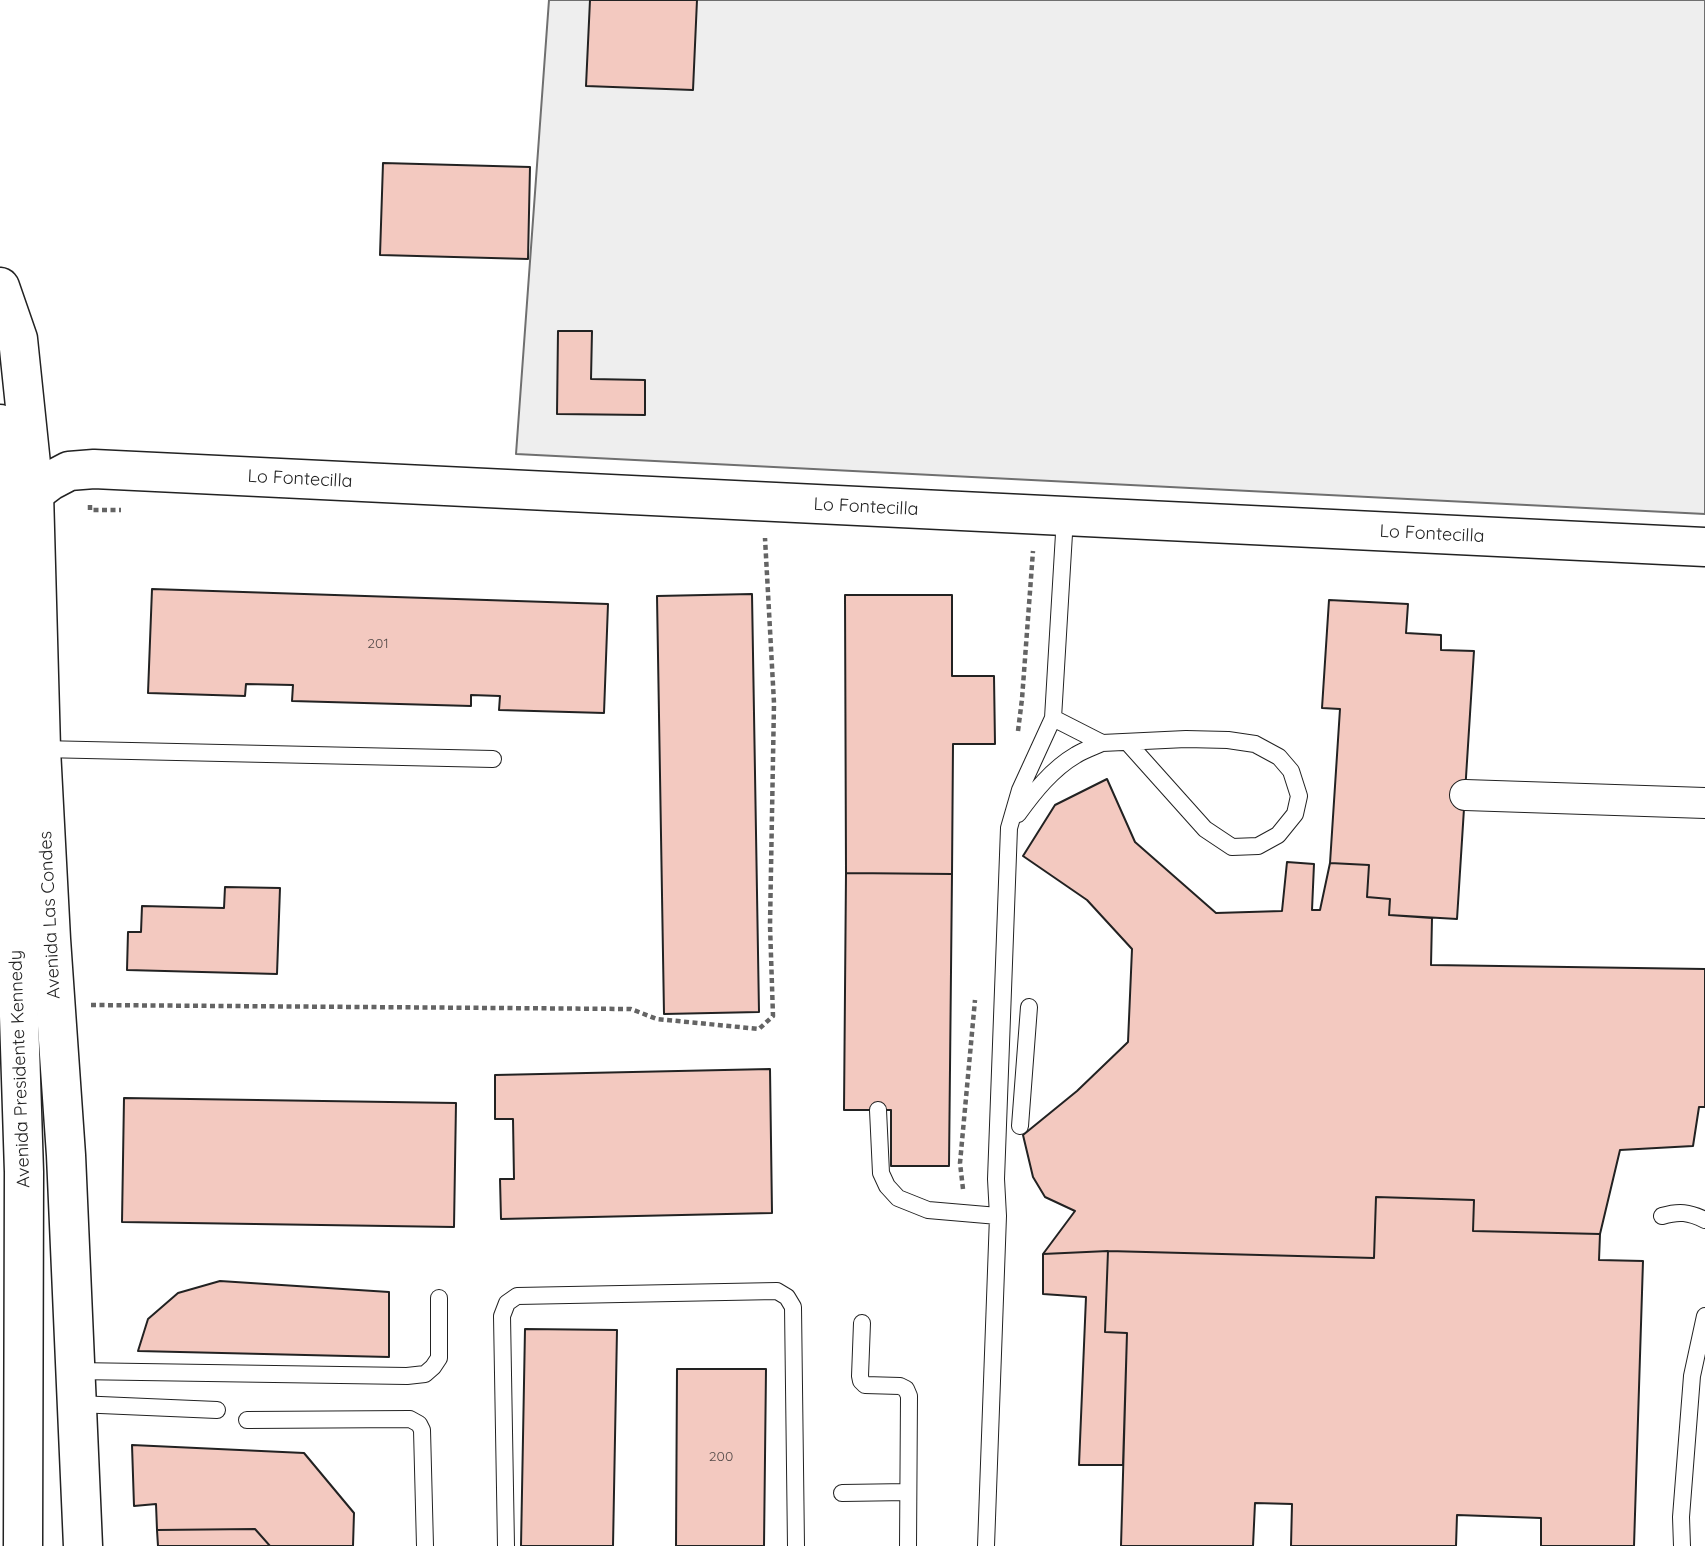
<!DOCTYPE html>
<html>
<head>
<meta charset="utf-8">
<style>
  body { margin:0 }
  canvas { display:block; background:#fff }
</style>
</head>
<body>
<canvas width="1705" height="1546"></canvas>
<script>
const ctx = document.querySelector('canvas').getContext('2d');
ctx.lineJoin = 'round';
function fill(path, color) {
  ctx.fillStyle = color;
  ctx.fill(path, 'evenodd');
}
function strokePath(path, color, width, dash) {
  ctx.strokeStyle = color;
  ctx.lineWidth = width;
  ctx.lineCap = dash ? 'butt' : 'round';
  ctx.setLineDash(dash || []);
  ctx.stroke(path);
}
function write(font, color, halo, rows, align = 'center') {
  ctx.font = font + ' Quicksand,sans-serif';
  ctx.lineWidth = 5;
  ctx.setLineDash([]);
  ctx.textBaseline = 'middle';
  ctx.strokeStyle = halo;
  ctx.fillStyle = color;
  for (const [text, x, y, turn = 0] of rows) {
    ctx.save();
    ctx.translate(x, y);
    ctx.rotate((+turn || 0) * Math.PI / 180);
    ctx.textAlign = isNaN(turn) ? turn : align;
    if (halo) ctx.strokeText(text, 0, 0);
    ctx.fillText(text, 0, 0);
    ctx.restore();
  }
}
const green = new Path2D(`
  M549 0H1705V514L516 454Z`);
fill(green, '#eee');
strokePath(green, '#6f6f6f', 2);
const building = new Path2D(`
  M590 0H697L693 90 586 86Z
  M383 163 530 167 528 259 380 255Z
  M558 331H592L591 379 645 380V415L557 414Z
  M152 589 608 604 604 713 499 710 500 696 471 695V706L292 701 293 685 246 684 245 696 148 693Z
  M752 594 759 1012 664 1014 657 596Z
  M845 595H952V676H994L995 744H953L952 874 846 873Z
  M1329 600 1408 604 1406 633 1441 635V650L1474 651 1457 919 1389 915 1390 899 1367 897 1369 865 1330 863 1340 709 1322 708Z
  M1107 779 1135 842 1216 913 1282 911 1287 862 1314 864 1312 910H1320L1330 863 1369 865 1367 897 1390 899 1389 915 1432 918 1431 965 1705 969V1107H1699L1693 1146 1620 1150 1600 1234 1473 1231 1474 1200 1376 1197 1374 1258 1108 1251 1043 1254 1075 1211 1045 1197 1033 1177 1023 1135 1077 1091 1128 1042 1132 949 1087 900 1023 856 1055 805Z
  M846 873 952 874 949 1166H891V1110H844Z
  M225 887 280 888 277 974 127 970 128 932H141L142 906 224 908Z
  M770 1069 772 1213 501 1219 500 1179H514L513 1119H495V1075Z
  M124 1098 456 1103 454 1227 122 1222Z
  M1376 1197 1474 1200 1473 1231 1600 1234 1599 1260 1643 1261 1634 1546H1541V1518L1457 1515 1456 1546H1291L1292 1504 1255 1503 1253 1546H1121L1127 1333 1105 1332 1108 1251 1374 1258Z
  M1108 1251 1105 1332 1127 1333 1123 1465H1079L1086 1297 1043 1294V1254Z
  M220 1281 389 1292V1357L138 1351 148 1319 178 1293Z
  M525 1329 617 1330 613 1546H521Z
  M677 1369H766L764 1546H676Z
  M132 1445 304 1453 354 1513 353 1546H270L255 1529 157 1530 156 1504 134 1506Z
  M255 1529 270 1546H158L157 1530Z`);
fill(building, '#f3c9c0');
strokePath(building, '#222', 2);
const lane = new Path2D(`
  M1053 718 1102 743 1186 739 1228 740 1255 744 1279 757 1291 771 1299 796 1295 814 1278 835 1258 846 1232 847 1205 829 1128 743
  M41 749 493 759
  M1018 814C1034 792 1052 769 1076 755 1084 750 1093 747 1102 743
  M878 1110 881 1173 887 1186 898 1198 928 1210 998 1216
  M1020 1126 1029 1007
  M1662 1216C1679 1211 1689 1212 1705 1220
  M862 1323 860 1376 861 1381 865 1385 900 1386 906 1389 909 1396 908 1546
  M75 1371 407 1376 425 1374 433 1367 439 1358V1298
  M77 1404 217 1410
  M247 1420 410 1419 419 1424 422 1430 425 1546
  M842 1493 908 1492
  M506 1546 502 1316 507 1303 517 1296 777 1291 787 1297 793 1307 796 1546
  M986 1546 998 1216 996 1179 1009 828 1020 790 1053 718 1065 517
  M1682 1546 1681 1517 1692 1376 1705 1316`);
const street = new Path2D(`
  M1465 795 1705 803`);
const secondary = new Path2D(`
  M34 493 50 481 69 471 94 469 1705 547`);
const primary = new Path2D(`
  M0 287 18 339 34 493 41 749 51 939 66 1155 83 1546`);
const highway = new Path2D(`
  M0 424 24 1172 23 1546`);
strokePath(lane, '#222', 18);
strokePath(street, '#222', 32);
strokePath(secondary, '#222', 41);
strokePath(primary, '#222', 41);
strokePath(highway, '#222', 41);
strokePath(new Path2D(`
  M90 505V510H121
  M1018 731 1022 699 1033 551
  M91 1005 631 1009 657 1019 759 1029 773 1016 770 925 774 703 765 538
  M963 1189 960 1163 975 1000`), '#646464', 4.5, [5, 3.5]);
strokePath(lane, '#fff', 16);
strokePath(street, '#fff', 30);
strokePath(secondary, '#fff', 38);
strokePath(primary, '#fff', 38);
strokePath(highway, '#fff', 38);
write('14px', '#564c4a', null, [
  ["201",378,644],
  ["200",721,1457]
]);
write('18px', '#222', '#fff', [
  ["Lo Fontecilla",300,479,3],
  ["Lo Fontecilla",866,507,3],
  ["Lo Fontecilla",1432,534,3],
  ["Avenida Las Condes",50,915,-93],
  ["Avenida Presidente Kennedy",20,1069,-92]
]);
</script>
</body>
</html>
